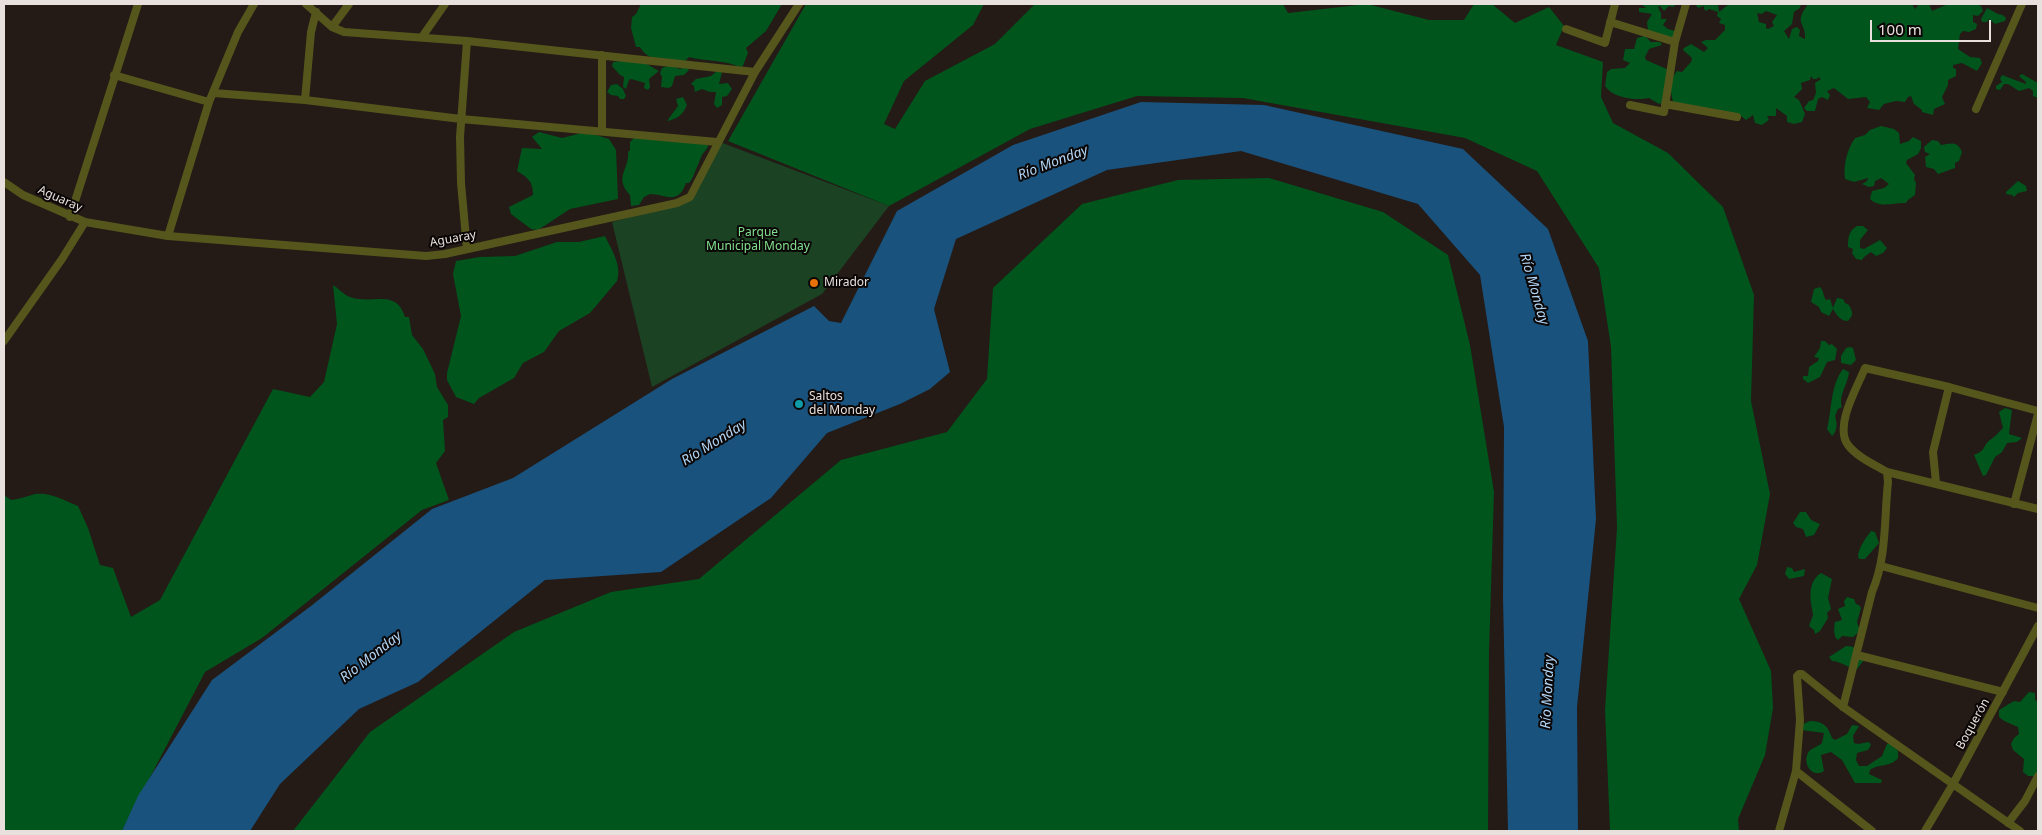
<!DOCTYPE html>
<html>
<head>
<meta charset="utf-8">
<style>
  body { margin:0 }
  #map { position:relative; width:2042px; height:835px; overflow:hidden; background:#241a16; font-family:"Noto Sans",sans-serif }
  canvas { display:block }
  .frame { position:absolute; inset:0; border:5px solid #e8e0dd; pointer-events:none }
  .scale { position:absolute; left:1870px; top:20px; width:121px; height:22px; box-sizing:border-box; border:2px solid #e8e0dd; border-top:0; padding-left:6px; font-size:15px; line-height:18px; white-space:nowrap; color:#e8e0dd; -webkit-text-stroke:4px #0a0605; paint-order:stroke }
</style>
</head>
<body>
<div id="map">
<canvas width="2042" height="835"></canvas>
<div class="frame"></div>
<div class="scale">100 m</div>
</div>
<script>
const ctx = document.querySelector('canvas').getContext('2d');
ctx.lineJoin = 'round';
function fill(path, color) {
  ctx.fillStyle = color;
  ctx.fill(path, 'evenodd');
}
function strokePath(path, color, width, dash) {
  ctx.strokeStyle = color;
  ctx.lineWidth = width;
  ctx.lineCap = dash ? 'butt' : 'round';
  ctx.setLineDash(dash || []);
  ctx.stroke(path);
}
function write(font, color, halo, rows, align = 'center') {
  ctx.font = font + ' "Noto Sans",sans-serif';
  ctx.lineWidth = 4;
  ctx.setLineDash([]);
  ctx.textBaseline = 'middle';
  ctx.strokeStyle = halo;
  ctx.fillStyle = color;
  for (const [text, x, y, turn = 0] of rows) {
    ctx.save();
    ctx.translate(x, y);
    ctx.rotate((+turn || 0) * Math.PI / 180);
    ctx.textAlign = isNaN(turn) ? turn : align;
    if (halo) ctx.strokeText(text, 0, 0);
    ctx.fillText(text, 0, 0);
    ctx.restore();
  }
}
fill(new Path2D(`
  M720 142 889 206 822 294 652 387 612 222 679 204 693 197Z`), '#1b4222');
fill(new Path2D(`
  M641 4H782L766 31 746 48 748 53 742 68C725 59 705 62 689 57L684 62C670 60 647 62 640 47H636L631 28 632 17 636 14Z
  M806 4H984L973 25 904 81 884 124 895 129 925 81 995 44 1035 4H1283L1288 13 1367 4 1429 20H1464L1474 4H1492L1515 23 1549 7 1564 26 1556 45 1603 62 1601 97 1613 123 1668 153 1723 207 1754 295 1751 401 1770 494 1757 565 1739 599 1771 671 1773 708 1765 755 1738 819 1739 831H1610L1605 710 1617 528 1611 347 1599 268 1537 171 1465 138 1243 98 1137 96 1030 129 889 206 728 141Z
  M1641 4H1677L1673 7 1669 6 1664 11 1660 6 1658 7 1661 13V19H1667L1663 25 1668 29 1675 31 1674 37 1670 38 1646 33 1648 30 1647 22 1652 14 1639 12V8H1646Z
  M1695 4H1718L1719 12 1729 4H1801L1800 8 1794 12 1792 24 1784 31 1789 39 1792 29 1797 27 1800 30 1799 36 1805 39C1806 21 1793 25 1808 4H1912L1915 9 1919 4H1929L1932 11 1948 4H1976L1981 6 1983 11 1978 16 1973 15V22L1977 24 1976 29 1969 32 1963 31 1960 34 1958 49 1970 57 1980 58 1982 63 1977 71 1962 63 1953 65V68L1956 69V76L1948 80V85L1942 97 1945 104 1934 109 1933 115 1922 112V110L1914 104 1911 96 1908 97 1905 102 1896 101 1884 104 1879 110 1867 108 1870 102 1866 97 1848 99 1834 88 1827 91 1830 95 1828 100 1822 97 1818 99 1815 111H1807L1804 108 1809 101 1813 100 1816 93 1815 83 1821 79 1818 77 1817 79H1813L1811 76 1810 80 1801 83 1802 89 1794 97 1799 100 1805 114 1802 122 1794 124 1787 122V116L1776 108V116H1767L1769 120 1762 125 1755 123 1753 115 1746 120 1741 116 1673 102C1671 93 1668 81 1677 71L1682 72 1691 62 1692 58 1683 50 1684 48 1691 44 1704 52 1708 48 1701 42 1706 40H1715L1725 30V25L1719 23 1721 19 1717 16 1718 12 1709 9 1706 11 1704 9V6L1698 8ZM1766 11 1777 15 1772 22 1774 26 1768 29 1766 28V24L1759 22 1757 13 1762 14Z
  M1987 8 1998 14 2003 15 2006 18 2005 21 1995 24 1989 19 1987 22H1982L1981 19Z
  M1645 36 1651 42H1660L1662 45 1649 49 1645 57 1646 60 1669 70 1663 102 1659 104 1649 98C1635 101 1613 98 1605 86L1607 72 1611 69 1625 68 1630 63 1623 60 1625 49H1634L1637 38Z
  M628 60 645 63 659 71 649 79 650 87 648 90 644 88 645 83 631 79 629 80 626 89 623 87 624 77 620 75 612 66 613 62Z
  M670 65 680 69 685 66 689 70 684 75 675 76 672 86 669 88 661 87 662 77 660 73 662 68Z
  M717 71 722 72 719 84 728 83 732 89 727 96 722 97V105L717 108 714 104 716 92H710L702 89 695 92 694 86 691 84 696 79 711 76Z
  M2022 74 2038 83V98L2033 96V91L2029 88 2019 91 2008 84H2004L2000 90 1996 89V86L2002 82 2000 79 2002 75 2026 84V82L2019 76Z
  M617 84 623 89 626 96 624 99H620L618 96 611 95 607 92 611 85Z
  M683 97 687 105C683 115 677 119 667 121L678 106 676 99Z
  M1881 126 1894 129 1899 133 1900 144 1909 141 1913 137 1921 141V148L1918 154 1907 160 1906 163 1915 175 1914 179 1916 183 1915 195 1908 200 1906 203C1894 202 1880 209 1870 199L1872 191 1884 188 1889 184 1881 178 1875 181 1874 186 1869 187 1862 184 1867 181 1868 178 1854 182 1845 179C1843 166 1847 149 1855 138L1865 135 1870 130Z
  M539 132 562 138 586 132 609 139 616 150 618 199 570 209 538 230 531 229 511 214 509 207 533 195C533 181 528 178 517 171L522 148 542 149 532 137Z
  M636 136 707 143 708 147 702 155 692 179 689 183H686C678 206 665 194 650 194L644 197 639 205 631 206 630 195C613 177 630 169 628 152L630 150V142Z
  M1932 140 1938 141 1941 145C1951 143 1958 141 1962 152L1959 161 1955 163V168L1938 174 1934 169 1926 167 1925 157 1930 154 1925 152 1924 147Z
  M1269 178 1383 212 1448 255 1470 345 1494 492 1489 652 1488 831H293L370 732 514 632 611 592 699 579 841 460 947 432 987 379 993 288 1082 204 1178 180Z
  M2018 181 2026 186 2027 191 2018 193 2014 197 2012 195 2006 194V192Z
  M1857 226H1863L1868 230 1860 240V248L1864 249 1880 240 1887 248 1883 253 1876 256 1871 252 1864 257 1862 260 1856 259 1852 253 1853 249 1848 247C1848 239 1848 231 1857 226Z
  M605 236C612 251 622 265 617 281L590 313 559 331 544 352 523 363 514 378 479 398 474 404 456 397 447 380V373L461 316 453 274 456 261 480 257 515 256 557 242H579Z
  M333 285C338 288 344 295 350 297 372 305 396 288 405 317H409L412 335 423 349 435 374 437 387 448 405V417L443 420 445 451 436 463 449 500 422 510 262 638 205 672 122 831H4V495L11 500C20 499 27 496 35 494 50 492 64 500 78 506L88 528 100 565 113 568 131 617 160 600 273 389 310 397 324 382 337 324Z
  M1820 287C1824 291 1823 296 1826 300L1830 299 1833 308 1837 298 1843 299 1845 303 1849 305C1853 313 1854 314 1848 321 1840 321 1837 315 1833 309L1829 316 1821 312 1819 307 1811 302 1814 289Z
  M1821 341H1825L1829 345 1832 344 1837 349 1835 360 1827 362 1820 377 1808 383 1803 379V376H1808L1809 367 1818 361 1819 358 1814 357 1820 348Z
  M1850 347 1853 348 1856 360 1851 365 1841 363V356L1846 348Z
  M1843 369 1849 372C1848 384 1838 396 1842 407L1838 409 1835 416C1837 422 1838 431 1832 436L1827 429C1832 410 1830 386 1843 369Z
  M2005 408 2012 410 2009 434 2022 438 2017 442 2007 443 2002 452 1995 457 1986 475 1983 476 1974 455C1987 450 1982 446 1990 440 1995 437 1998 433 2003 428L1999 412Z
  M1800 512H1806L1811 520 1820 524 1814 535 1806 537 1803 529 1796 527 1793 523Z
  M1871 531 1875 532 1879 543 1865 559H1859L1858 555C1860 546 1865 539 1871 531Z
  M1787 567 1792 568 1794 572 1805 569 1804 576 1789 579 1785 574Z
  M1821 573 1832 579 1828 598 1831 609 1827 613 1828 618 1820 631 1815 634 1814 630 1809 626C1810 622 1813 617 1813 614 1810 600 1807 582 1821 573Z
  M1847 597 1854 599 1856 604 1859 605 1861 608 1857 622 1860 631 1853 637 1842 636 1838 640C1833 637 1834 627 1835 622L1842 620 1838 609 1845 606 1844 601Z
  M1846 646C1858 646 1859 651 1864 660L1857 669C1847 668 1843 662 1832 661L1829 657Z
  M2029 692 2035 693V699L2038 703V771L2035 776H2028L2023 772 2024 759 2013 750 2011 744 2014 738 2019 734 2018 727 2004 721 1999 717V710L2014 701 2020 702Z
  M1810 721C1823 721 1828 726 1832 738L1835 740 1847 734 1852 725 1859 726 1853 736 1854 743 1858 744 1869 742 1871 745 1868 750 1857 753 1856 760 1859 766H1867L1882 756 1887 744 1890 743 1898 751V758C1890 768 1879 763 1870 770L1869 774 1882 780 1881 783H1855L1842 760 1831 752 1821 755 1824 771C1813 779 1802 764 1808 753 1810 748 1818 747 1822 743L1824 733 1801 730 1803 724Z`), '#00551c');
fill(new Path2D(`
  M1141 102 1264 105 1463 149 1548 229 1588 341 1596 519 1577 707 1578 831H1508L1503 597 1504 427 1480 275 1418 204 1241 151 1107 170 956 239 934 309 950 372 930 389 900 404 827 433 771 498 661 572 545 580 418 682 359 709 280 784 250 831H122L138 796 212 680 311 606 432 509 513 478 672 379 814 306 829 321 841 323 897 211 1013 145Z`), '#19527d');
strokePath(new Path2D(`
  M306 4 332 27 344 32 467 41 755 72
  M1610 22 1675 42
  M332 27 349 4
  M1566 29 1605 43 1615 4
  M422 37 445 4
  M467 41 460 137 461 183 467 249
  M114 75 209 102
  M214 93 305 100 461 119 717 142
  M305 100 311 32 316 12
  M1665 104 1737 117
  M1630 105 1664 112 1675 42 1686 4
  M1976 109 2022 4
  M602 131V55
  M4 182 23 195 85 222 168 236 426 256 445 254 677 203 690 197 755 72 799 4
  M70 217 138 4
  M168 236 209 102 238 32 254 4
  M4 341 62 259 85 222
  M1887 472 2038 509
  M1936 483 1933 452 1949 387
  M2014 504 2038 414
  M1881 566 2038 608
  M1857 655 2003 692
  M1843 707 1872 592C1887 557 1884 520 1888 482L1887 472C1875 465 1857 457 1848 445 1834 426 1857 388 1865 368L1949 387 2038 411
  M1796 771 1872 831
  M2008 823 2025 801 2038 776
  M1779 831 1796 771 1800 720 1797 676 1799 674H1802L1843 707 2020 831
  M1925 831 1953 784 2038 626`), '#54561c', 8);
for (const [x, y, r, color] of [
  [814,283,5,"#e8710a"],
  [799,404,5,"#0f9aa8"]
]) {
  const dot = new Path2D();
  dot.arc(x, y, r, 0, 2 * Math.PI);
  ctx.fillStyle = color;
  ctx.fill(dot);
  strokePath(dot, '#0a0605', 2);
}
write('12px', '#e8e0dd', '#0a0605', [
  ["Aguaray",60,199,24],
  ["Aguaray",453,239,-10],
  ["Boquerón",1973,724,-61]
]);
write('12px', '#81e08f', '#0a0605', [
  ["Parque",758,233],
  ["Municipal Monday",758,247]
]);
write('12px', '#e8e0dd', '#0a0605', [
  ["Mirador",824,283],
  ["Saltos",809,397],
  ["del Monday",809,411]
], 'left');
write('italic 14px', '#b0d3f3', '#0a0605', [
  ["Río Monday",1053,163,-21],
  ["Río Monday",1534,289,74],
  ["Río Monday",714,443,-32],
  ["Río Monday",371,657,-38],
  ["Río Monday",1548,692,-87]
]);
</script>
</body>
</html>
